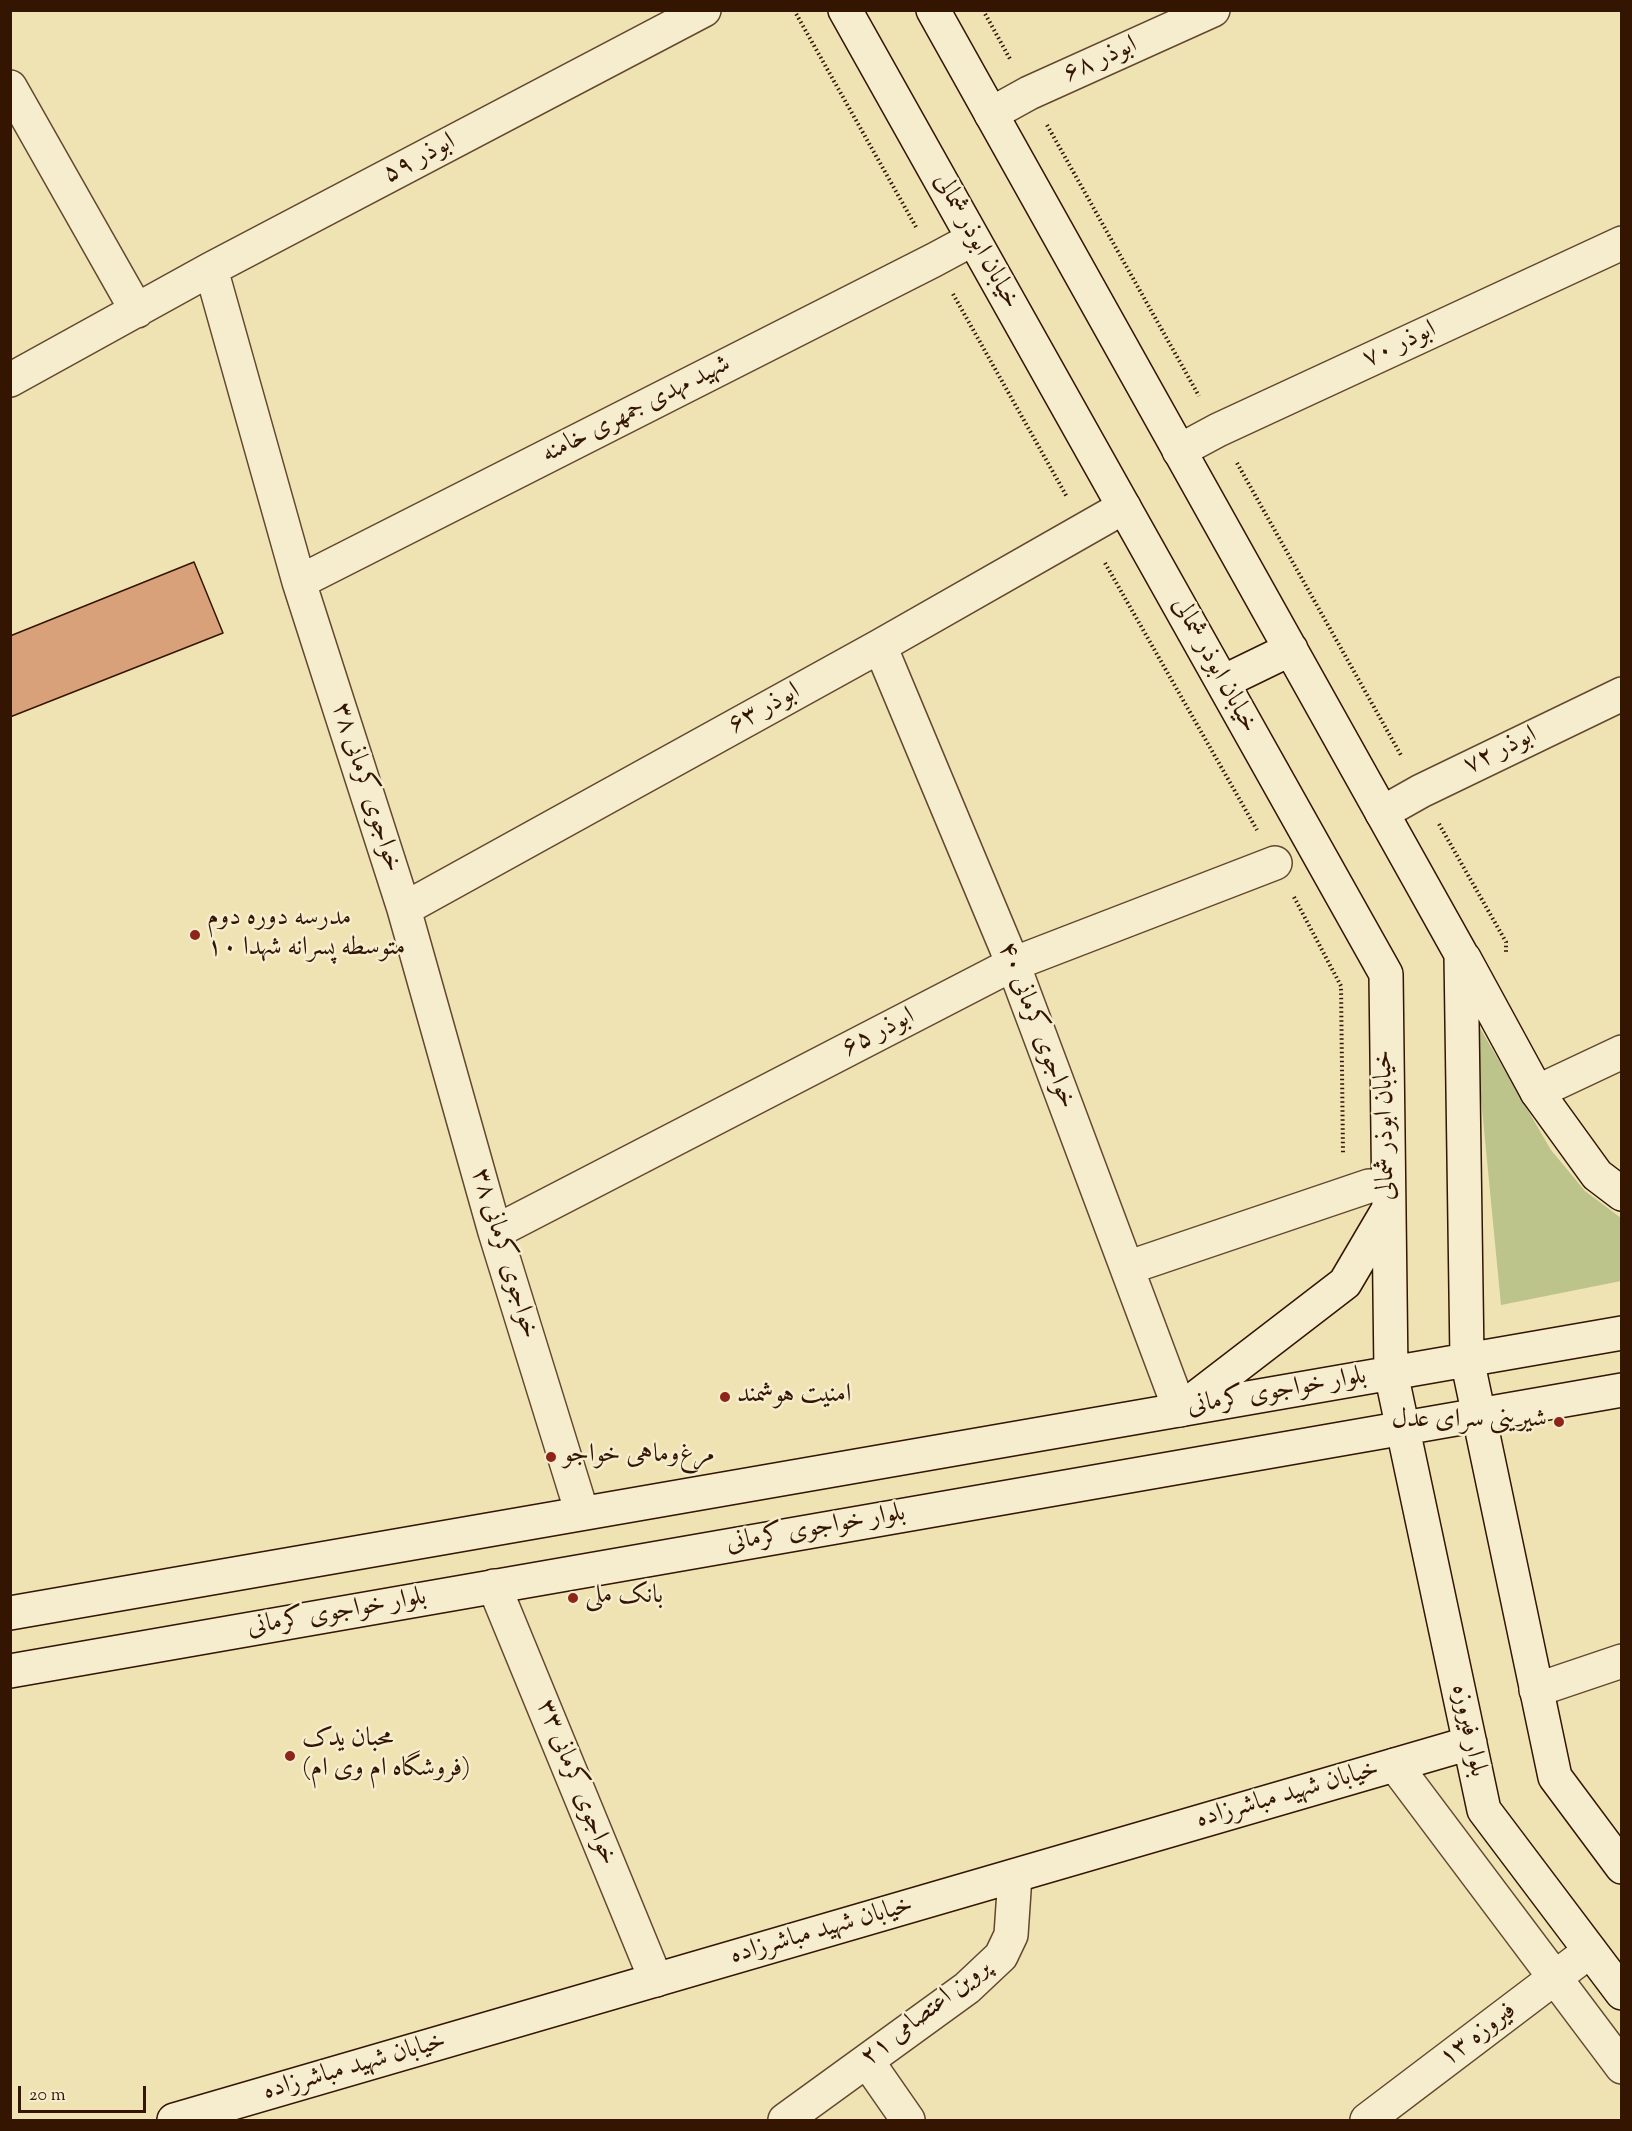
<!DOCTYPE html>
<html>
<head>
<meta charset="utf-8">
<style>
  body { margin:0 }
  #map { position:relative; width:1632px; height:2131px; overflow:hidden; background:#f0e3b3; font-family:"Sorts Mill Goudy",serif }
  canvas { display:block }
  .frame { position:absolute; inset:0; border:12px solid #331502; pointer-events:none }
  .scale { position:absolute; left:18px; top:2086px; width:128px; height:27px; box-sizing:border-box; border:3px solid #331502; border-top:0; padding-left:8px; font-size:18px; line-height:21px; white-space:nowrap; color:#331502; -webkit-text-stroke:4px #f5edce; paint-order:stroke }
</style>
</head>
<body>
<div id="map">
<canvas width="1632" height="2131"></canvas>
<div class="frame"></div>
<div class="scale">20 m</div>
</div>
<script>
const ctx = document.querySelector('canvas').getContext('2d');
ctx.lineJoin = 'round';
function fill(path, color) {
  ctx.fillStyle = color;
  ctx.fill(path, 'evenodd');
}
function strokePath(path, color, width, dash) {
  ctx.strokeStyle = color;
  ctx.lineWidth = width;
  ctx.lineCap = dash ? 'butt' : 'round';
  ctx.setLineDash(dash || []);
  ctx.stroke(path);
}
function write(font, color, halo, rows, align = 'center') {
  ctx.font = font + ' "Sorts Mill Goudy",Amiri,serif';
  ctx.lineWidth = 5;
  ctx.setLineDash([]);
  ctx.textBaseline = 'middle';
  ctx.strokeStyle = halo;
  ctx.fillStyle = color;
  for (const [text, x, y, turn = 0] of rows) {
    ctx.save();
    ctx.translate(x, y);
    ctx.rotate((+turn || 0) * Math.PI / 180);
    ctx.textAlign = isNaN(turn) ? turn : align;
    if (halo) ctx.strokeText(text, 0, 0);
    ctx.fillText(text, 0, 0);
    ctx.restore();
  }
}
fill(new Path2D(`
  M1473 1016 1551 1150 1585 1191 1621 1218V1281L1501 1305Z`), '#bcc38b');
const building = new Path2D(`
  M194 562 223 633 10 717V636Z`);
fill(building, '#d9a17a');
strokePath(building, '#331502', 1.5);
const street = new Path2D(`
  M10 87 137 311
  M991 114 1029 93 1213 10
  M211 269 299 582 404 909 495 1232 582 1513
  M10 380 211 269 704 10
  M1179 451 1218 430 1622 243
  M299 582 934 260 973 239
  M880 646 1013 964 1180 1410
  M1382 813 1421 791 1622 694
  M404 909 880 646 1124 507
  M1537 1092 1622 1052
  M495 1232 1013 964 1275 863
  M1127 1268 1369 1186
  M494 1586 656 1980
  M1536 1690 1622 1661
  M1395 1765 1622 2067
  M867 2061 908 2120
  M785 2120 967 1988 1001 1956 1011 1935 1015 1876
  M1367 2120 1590 1951`);
const secondary = new Path2D(`
  M845 10 1386 974 1391 1373 1484 1810 1622 1993
  M933 10 1461 954 1467 1359 1555 1777 1622 1867
  M1223 682 1291 649
  M1464 958 1537 1092 1597 1175 1622 1194
  M1185 1406 1345 1283 1388 1210
  M10 1613 1622 1333
  M10 1671 1622 1390
  M174 2120 1470 1743`);
strokePath(street, '#62482e', 36);
strokePath(secondary, '#331502', 36);
strokePath(new Path2D(`
  M794 10 916 227
  M983 10 1010 59
  M1047 125 1199 396
  M953 294 1067 497
  M1237 463 1402 757
  M1105 563 1257 830
  M1439 824 1506 942V952
  M1294 897 1341 986 1343 1154`), '#331502', 4, [1.5, 3]);
strokePath(street, '#f5edce', 33);
strokePath(secondary, '#f5edce', 33);
for (const [x, y, r, color] of [
  [195,935,6,"#8f2418"],
  [725,1397,6,"#8f2418"],
  [1559,1422,6,"#8f2418"],
  [551,1457,6,"#8f2418"],
  [573,1598,6,"#8f2418"],
  [290,1756,6,"#8f2418"]
]) {
  const dot = new Path2D();
  dot.arc(x, y, r, 0, 2 * Math.PI);
  ctx.fillStyle = color;
  ctx.fill(dot);
  strokePath(dot, '#f5edce', 2);
}
write('26px', '#331502', '#f5edce', [
  ["ابوذر ۶۸",1101,61,-24],
  ["ابوذر ۵۹",420,160,-28],
  ["خیابان ابوذر شمالی",975,242,61],
  ["ابوذر ۷۰",1400,346,-25],
  ["شهید مهدی جمهری خامنه",637,411,-27],
  ["خیابان ابوذر شمالی",1213,666,61],
  ["ابوذر ۶۳",765,710,-29],
  ["ابوذر ۷۲",1501,752,-26],
  ["خواجوی کرمانی ۳۸",365,788,72],
  ["خواجوی کرمانی ۴۰",1035,1026,69],
  ["ابوذر ۶۵",879,1034,-27],
  ["خیابان ابوذر شمالی",1387,1125,-91],
  ["خواجوی کرمانی ۳۸",503,1254,73],
  ["بلوار خواجوی کرمانی",1277,1393,-10],
  ["بلوار خواجوی کرمانی",816,1530,-10],
  ["بلوار خواجوی کرمانی",337,1614,-10],
  ["بلوار فیروزه",1467,1731,78],
  ["خواجوی کرمانی ۳۳",575,1783,68],
  ["خیابان شهید مباشرزاده",1288,1796,-16],
  ["خیابان شهید مباشرزاده",822,1932,-16],
  ["پروین اعتصامی ۲۱",927,2014,-38],
  ["فیروزه ۱۳",1479,2036,-37],
  ["خیابان شهید مباشرزاده",355,2068,-16]
]);
write('26px', '#331502', '#f5edce', [
  ["مدرسه دوره دوم",207,920],
  ["متوسطه پسرانه شهدا ۱۰",207,950],
  ["امنیت هوشمند",737,1397],
  ["شیرینی سرای عدل",1547,1422,"right"],
  ["مرغ‌وماهی‌ خواجو",563,1457],
  ["بانک ملی",585,1598],
  ["محبان یدک",302,1741],
  ["(فروشگاه ام وی ام)",302,1771]
], 'left');
</script>
</body>
</html>
